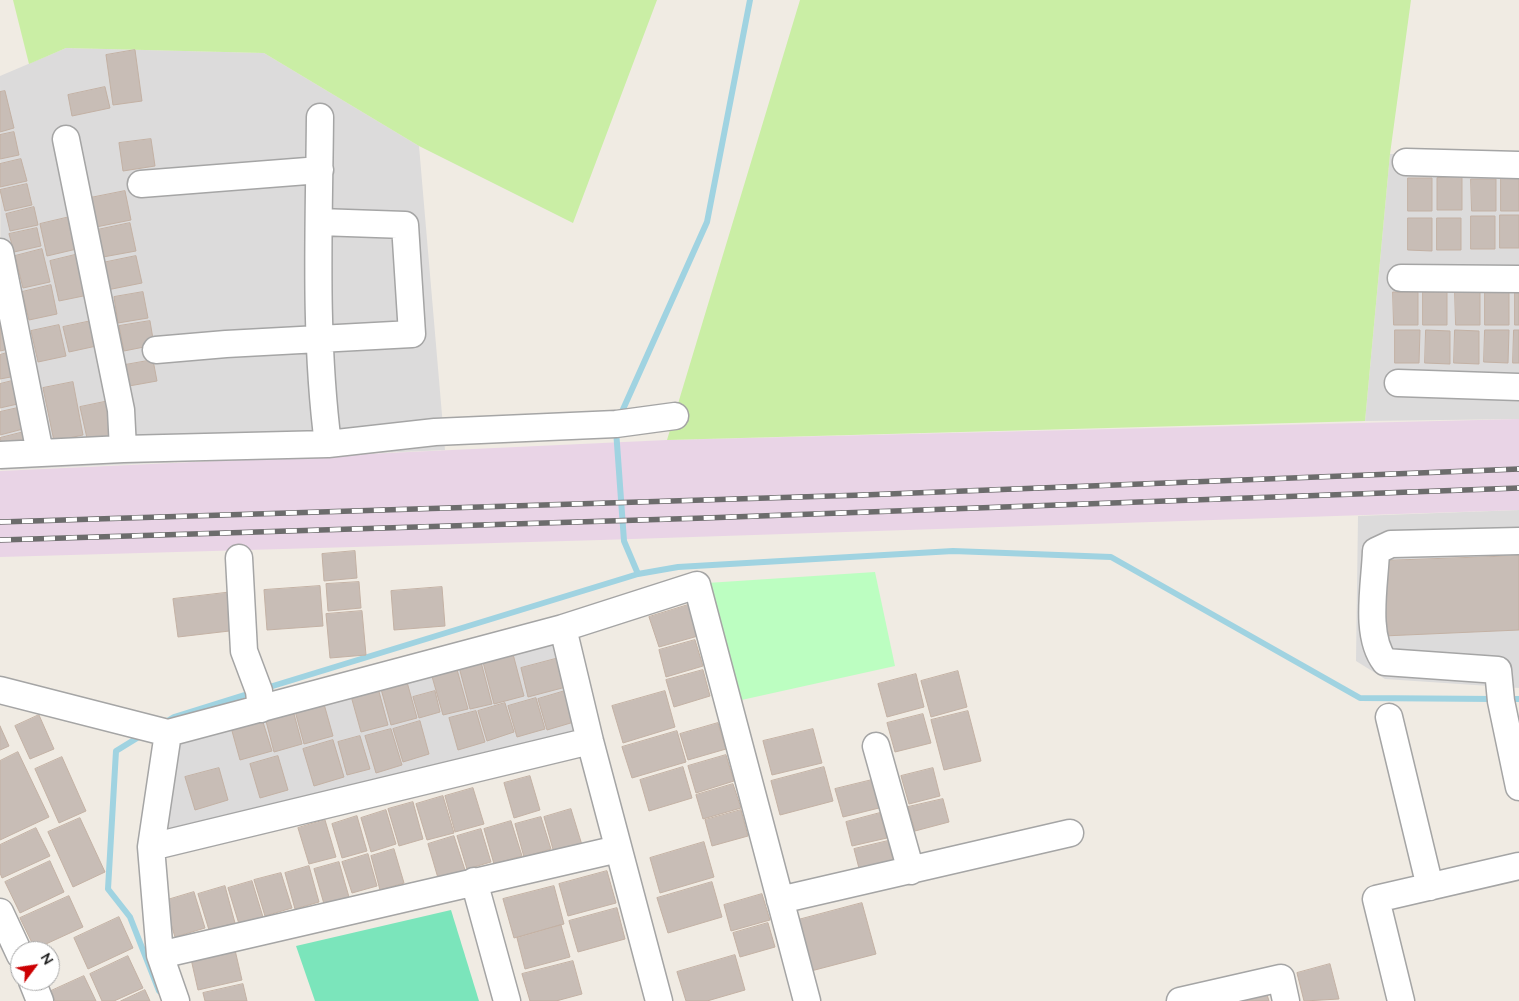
<!DOCTYPE html>
<html>
<head>
<meta charset="utf-8">
<style>
  body { margin:0 }
  #map { position:relative; width:1519px; height:1001px; overflow:hidden; background:#f0ebe3; font-family:Mulish,sans-serif }
  canvas { display:block }
  .north { position:absolute; left:10px; top:941px; width:50px; height:50px; box-sizing:border-box; background:#fff; border:1px solid #a5a5a5; border-radius:50%; rotate:59deg; font-size:14px; font-weight:700; line-height:20px; text-align:center; color:#1e1e1e }
  .north::after { content:''; display:block; margin:auto; width:18px; height:22px; background:#cc0002; clip-path:polygon(50% 0,100% 100%,50% 72%,0 100%) }
</style>
</head>
<body>
<div id="map">
<canvas width="1519" height="1001"></canvas>
<div class="north">N</div>
</div>
<script>
const ctx = document.querySelector('canvas').getContext('2d');
ctx.lineJoin = 'round';
function fill(path, color) {
  ctx.fillStyle = color;
  ctx.fill(path, 'evenodd');
}
function strokePath(path, color, width, dash) {
  ctx.strokeStyle = color;
  ctx.lineWidth = width;
  ctx.lineCap = dash ? 'butt' : 'round';
  ctx.setLineDash(dash || []);
  ctx.stroke(path);
}
fill(new Path2D(`
  M66 48 264 53 419 146 445 450 1 470 0 76Z
  M1519 153V419L1365 421 1390 154Z
  M1519 510V688L1385 679 1356 661 1358 516Z
  M557 641 580 732 166 834 180 743Z`), '#dcdbdb');
fill(new Path2D(`
  M1519 419V510L601 540 0 557V471L667 440Z`), '#e9d4e6');
fill(new Path2D(`
  M13 0H657L573 223 419 146 264 53 66 48 29 64Z
  M800 0H1411L1390 154 1365 421 667 440Z`), '#caeea5');
fill(new Path2D(`
  M875 572 895 666 737 701 707 583Z`), '#bcfec1');
fill(new Path2D(`
  M451 910 479 1001H315L296 946Z`), '#7be5bb');
strokePath(new Path2D(`
  M620 416 707 222 750 0
  M616 430 624 541 638 574
  M263 689 638 574 678 567 953 551 1111 557 1360 698 1495 699
  M1505 699H1519
  M164 723 174 717 254 692
  M142 735 116 751 108 889 130 917 159 991`), '#a0d3e1', 6);
const building = new Path2D(`
  M135 50 142 101 113 105 106 55Z
  M105 87 110 108 72 116 68 95Z
  M5 91 14 128 0 132V92Z
  M14 132 19 155 0 159V135Z
  M151 139 155 166 123 171 119 143Z
  M21 159 27 181 0 187V164Z
  M1462 177V210H1437V178Z
  M1408 178H1432V211H1408Z
  M1501 178H1519V211H1501Z
  M1471 179H1496V211H1472Z
  M27 184 32 205 5 211 0 190Z
  M125 191 131 220 96 227 90 198Z
  M34 207 38 225 10 231 6 214Z
  M1500 215H1519V248H1500Z
  M74 216 81 248 47 256 40 224Z
  M1471 216H1495V249H1471Z
  M1408 218H1432V251L1408 250Z
  M1437 218H1461V250H1437Z
  M130 223 136 251 103 257 97 230Z
  M37 228 41 246 14 252 9 234Z
  M42 249 50 282 23 288 15 256Z
  M83 253 93 294 59 301 50 261Z
  M136 256 142 283 107 290 102 263Z
  M51 285 57 314 29 320 22 292Z
  M143 292 148 318 118 323 114 297Z
  M1393 292H1418V325H1394Z
  M1423 292H1447V325H1423Z
  M1455 292H1480V325H1456Z
  M1485 292H1509V325H1485Z
  M1515 292H1519V325H1515Z
  M96 320 101 345 69 352 63 327Z
  M150 321 154 345 124 351 119 326Z
  M3 324 9 349 0 351V325Z
  M59 325 66 356 38 362 31 331Z
  M1395 330H1420L1419 363H1395Z
  M1426 330 1450 331V364L1425 363Z
  M1455 330 1479 331V364L1454 363Z
  M1485 330H1509L1508 363 1484 362Z
  M1514 330H1519V363H1513Z
  M10 352 16 376 0 379V355Z
  M153 360 157 381 129 386 125 365Z
  M16 380 22 403 0 408V384Z
  M73 382 83 435 54 441 43 388Z
  M109 401 118 440 89 447 80 407Z
  M22 407 27 428 0 435V412Z
  M28 431 31 446 4 452 0 438Z
  M355 551 357 578 324 581 322 554Z
  M1519 556V630L1383 636 1380 561Z
  M359 582 361 608 328 611 326 584Z
  M320 586 323 626 267 630 264 590Z
  M442 587 445 626 394 630 391 591Z
  M233 592 238 630 178 637 173 599Z
  M688 605 698 636 659 647 649 617Z
  M362 611 366 655 330 658 326 614Z
  M695 640 703 666 666 677 659 650Z
  M513 654 524 696 494 704 483 662Z
  M559 658 566 687 528 697 521 668Z
  M481 662 492 704 470 709 459 667Z
  M456 666 468 709 443 715 431 673Z
  M703 670 710 696 674 707 666 680Z
  M958 671 967 707 931 717 921 681Z
  M916 674 924 707 887 717 878 684Z
  M407 682 417 718 391 725 381 689Z
  M378 688 388 725 361 732 351 696Z
  M435 691 440 712 419 718 413 697Z
  M565 691 574 722 547 730 538 699Z
  M665 691 675 727 623 743 612 706Z
  M536 698 545 729 517 737 508 706Z
  M505 703 514 732 487 741 478 711Z
  M324 704 333 736 304 744 295 711Z
  M476 711 485 742 458 750 449 718Z
  M968 711 981 761 944 770 931 720Z
  M294 714 302 744 274 752 266 721Z
  M923 714 931 743 895 752 887 723Z
  M39 715 54 749 30 759 15 726Z
  M420 721 429 754 403 762 393 729Z
  M263 722 272 751 240 760 232 731Z
  M718 723 726 749 688 760 680 734Z
  M0 726 9 746 0 750Z
  M391 729 402 765 376 773 365 736Z
  M813 729 822 763 772 775 763 741Z
  M677 731 686 762 632 778 622 747Z
  M360 736 370 769 347 775 338 742Z
  M333 740 344 777 314 786 303 749Z
  M18 752 49 817 0 840V761Z
  M726 755 734 781 696 793 688 766Z
  M278 756 288 790 260 798 250 764Z
  M62 757 86 811 59 823 35 769Z
  M683 767 692 798 649 811 640 780Z
  M824 767 833 801 780 815 771 781Z
  M219 768 228 800 195 810 185 777Z
  M933 768 940 796 909 804 901 776Z
  M530 776 540 810 514 818 504 783Z
  M872 780 879 808 843 817 835 789Z
  M733 784 741 808 703 819 696 795Z
  M473 788 484 824 455 832 445 796Z
  M443 796 454 833 427 840 416 804Z
  M943 799 949 822 915 831 908 807Z
  M413 802 423 839 399 846 388 809Z
  M571 809 582 845 554 853 544 817Z
  M386 810 396 844 371 852 361 818Z
  M741 810 748 836 712 846 705 820Z
  M880 813 887 838 852 846 846 822Z
  M357 816 367 851 342 858 332 824Z
  M541 817 551 849 524 857 515 824Z
  M80 818 105 872 73 887 48 832Z
  M325 820 336 857 309 864 298 828Z
  M511 821 522 856 494 864 484 829Z
  M36 828 50 856 2 878 0 873V845Z
  M481 829 491 862 467 869 457 836Z
  M454 836 465 870 438 878 428 844Z
  M888 841 895 867 861 876 854 849Z
  M704 842 714 877 660 893 650 858Z
  M394 849 404 883 380 890 371 856Z
  M368 854 377 886 352 893 342 862Z
  M50 861 64 892 20 913 5 882Z
  M339 862 349 897 324 904 314 869Z
  M309 866 319 902 295 909 285 873Z
  M607 871 616 903 568 916 559 884Z
  M281 873 292 908 265 916 254 880Z
  M252 881 263 917 239 924 228 888Z
  M712 882 722 917 668 933 657 898Z
  M225 886 235 923 209 930 198 894Z
  M554 886 564 924 514 938 503 899Z
  M194 892 205 928 175 937 164 901Z
  M762 894 770 920 731 931 724 905Z
  M69 896 83 927 35 949 20 918Z
  M862 903 876 954 811 971 798 920Z
  M617 908 625 939 578 952 569 921Z
  M119 917 133 948 88 969 74 938Z
  M768 923 775 947 740 957 733 933Z
  M561 925 570 957 525 969 517 938Z
  M235 950 242 980 198 990 191 959Z
  M735 955 745 990 707 1001H686L677 972Z
  M128 956 143 988 114 1001H102L90 974Z
  M573 961 582 994 556 1001H530L522 974Z
  M1330 964 1339 999 1304 1001 1297 973Z
  M84 976 96 1001H55L51 991Z
  M243 984 247 1001H205L203 993Z
  M145 990 150 1001H121Z
  M1266 991 1269 1001H1233Z`);
fill(building, '#c8bdb6');
strokePath(building, '#c3b1a4', 1);
const minor = new Path2D(`
  M320 117C319 226 314 336 328 444L435 432 616 424 675 416
  M66 139 121 410 123 449
  M1406 162 1519 165
  M141 184 320 170
  M0 252 40 453
  M1401 278 1519 279
  M156 350 226 344 412 334 405 225 319 222
  M1398 383 1519 387
  M0 455 123 449 328 444
  M1519 541 1391 544 1376 551C1375 584 1364 635 1385 662L1498 670 1501 701 1519 787
  M239 558 244 651 259 691 261 709
  M0 690 168 733 563 628
  M1389 717 1430 887
  M168 733 151 847 160 955 176 1001
  M876 746 911 871
  M151 847 590 741
  M474 881 507 1001
  M780 900 1070 833
  M0 912 20 955
  M160 955 618 849
  M32 981 40 1001
  M659 1001 590 741 563 628 697 585 807 1001
  M1180 1001 1281 978 1286 1001
  M1401 1001 1376 899 1519 866`);
strokePath(minor, '#a5a5a5', 29);
strokePath(minor, '#fff', 26);
const rail = new Path2D(`
  M0 522 863 495 1519 469
  M0 540 705 518 1519 488`);
strokePath(rail, '#6c6c6c', 5.5);
strokePath(rail, '#fff', 4, [11]);
</script>
</body>
</html>
